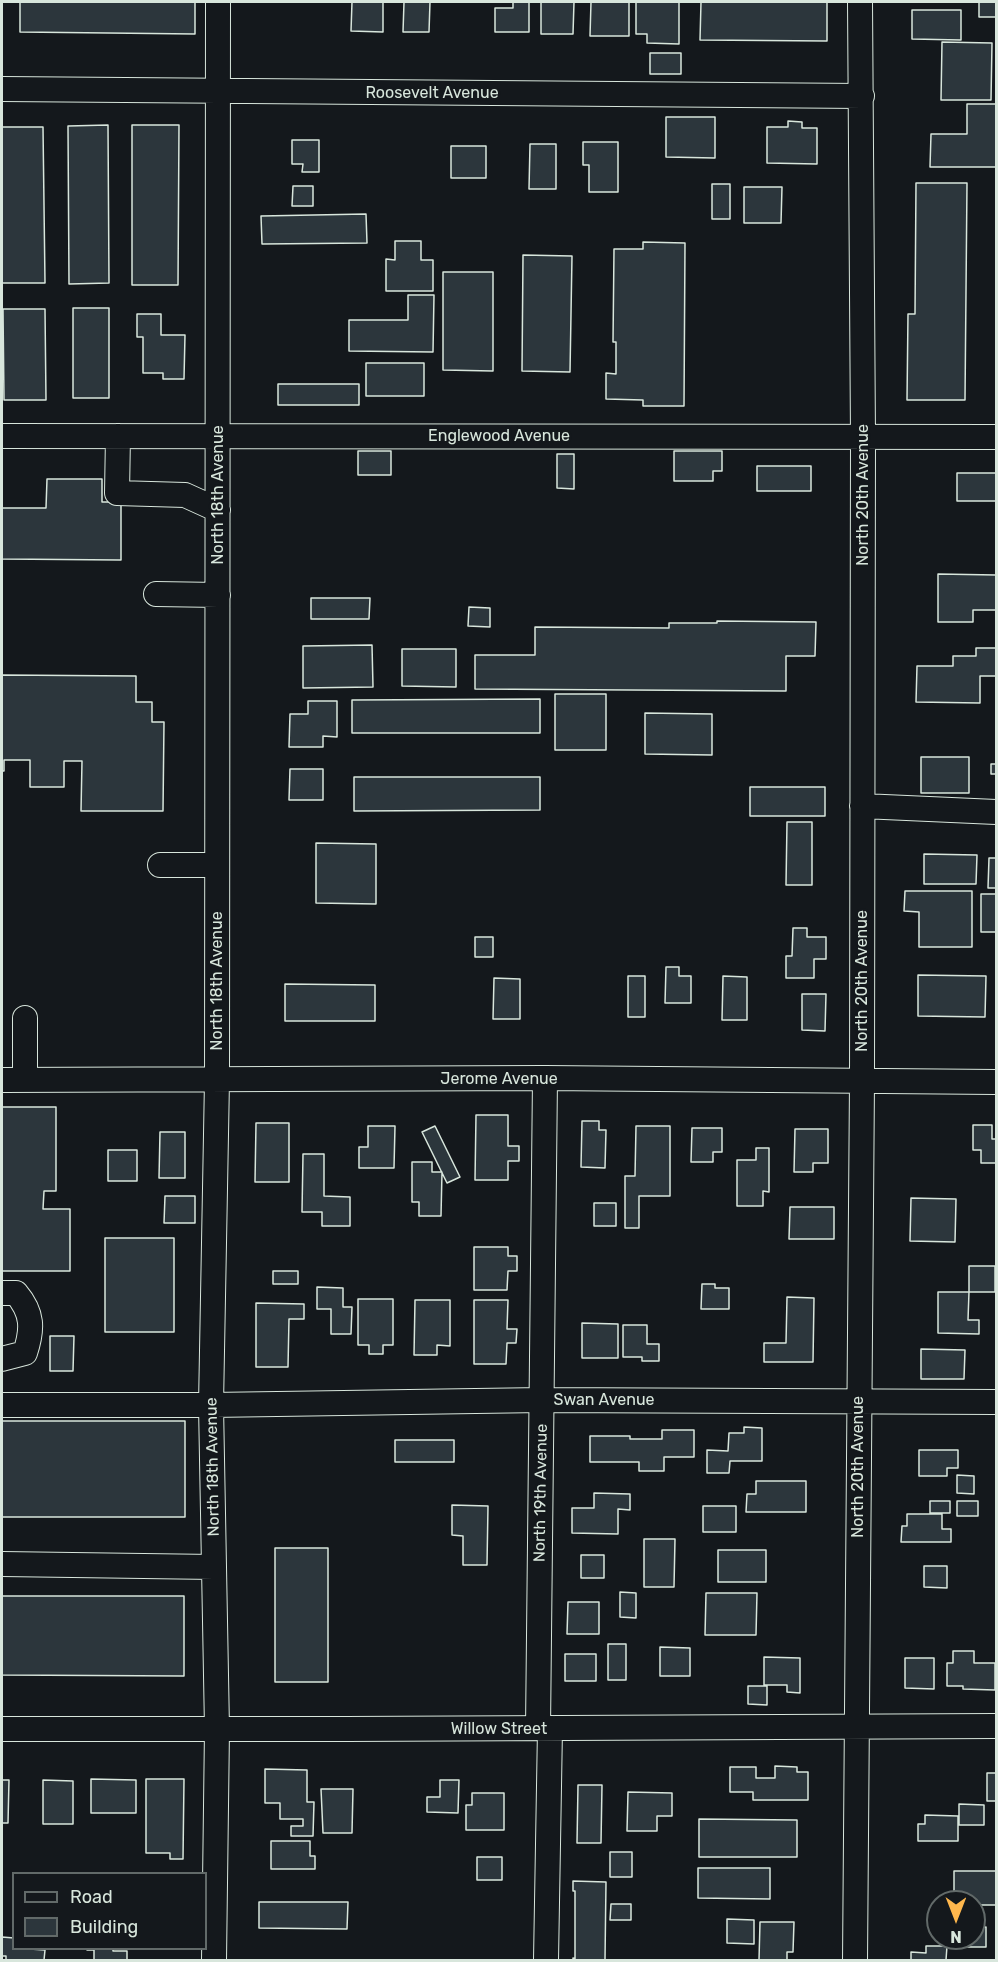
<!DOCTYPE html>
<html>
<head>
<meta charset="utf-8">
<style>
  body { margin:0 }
  #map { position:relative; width:998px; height:1962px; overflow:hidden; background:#14181c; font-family:Rubik,sans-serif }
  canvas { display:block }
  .frame { position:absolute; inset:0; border:3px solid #d8e6dc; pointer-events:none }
  .legend { position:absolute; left:12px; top:1872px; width:195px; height:78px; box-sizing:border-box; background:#14181c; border:2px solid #626a69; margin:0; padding:8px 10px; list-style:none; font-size:18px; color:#d8e6dc }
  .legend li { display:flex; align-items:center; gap:12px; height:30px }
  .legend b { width:30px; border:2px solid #626a69 }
  .north { position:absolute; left:926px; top:1890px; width:60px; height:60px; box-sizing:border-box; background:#14181c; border:2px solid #626a69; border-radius:50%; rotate:180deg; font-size:16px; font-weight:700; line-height:24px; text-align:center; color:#d8e6dc }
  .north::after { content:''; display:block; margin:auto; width:21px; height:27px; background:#ffb74d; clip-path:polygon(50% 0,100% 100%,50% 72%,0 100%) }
</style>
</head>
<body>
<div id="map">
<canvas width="998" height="1962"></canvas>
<div class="frame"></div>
<ul class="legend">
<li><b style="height:8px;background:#14181c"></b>Road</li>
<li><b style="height:16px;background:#2c363c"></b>Building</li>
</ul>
<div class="north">N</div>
</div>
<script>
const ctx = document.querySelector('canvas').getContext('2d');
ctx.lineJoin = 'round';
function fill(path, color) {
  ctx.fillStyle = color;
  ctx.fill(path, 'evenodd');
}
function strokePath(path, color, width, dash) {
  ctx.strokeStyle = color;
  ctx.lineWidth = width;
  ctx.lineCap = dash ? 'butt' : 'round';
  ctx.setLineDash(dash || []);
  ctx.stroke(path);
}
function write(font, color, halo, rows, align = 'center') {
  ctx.font = font + ' Rubik,sans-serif';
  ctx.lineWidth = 4.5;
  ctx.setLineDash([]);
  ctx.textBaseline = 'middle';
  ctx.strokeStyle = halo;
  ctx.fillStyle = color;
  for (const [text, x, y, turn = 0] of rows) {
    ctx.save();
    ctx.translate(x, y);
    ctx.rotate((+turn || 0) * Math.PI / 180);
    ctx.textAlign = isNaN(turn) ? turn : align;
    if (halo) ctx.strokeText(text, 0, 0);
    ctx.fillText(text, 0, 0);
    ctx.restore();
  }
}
const building = new Path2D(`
  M20 2H195V34L20 32Z
  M352 2H383V32L351 31Z
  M404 2H430L429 32H403Z
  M513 2H529V32H495V8H513Z
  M541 2H574L573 34H541Z
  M591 2H629V36H590Z
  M636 2H679V44L647 43V34H636Z
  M701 2H827V41L700 40Z
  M979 2H996V17H979Z
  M912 10H961V40L912 39Z
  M942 42 992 43 991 100H941Z
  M650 53H681V74H650Z
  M967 104H996V167H930L931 134H967Z
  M666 117H715V158L666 157Z
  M788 121 802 122V128H817V164L767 163V127H788Z
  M108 125 109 283 69 284 68 126Z
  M132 125H179L178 285H132Z
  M2 127H43L45 283H2Z
  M292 140H319V172H302L303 164H292Z
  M583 142H618V192H589V165H583Z
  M530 144H556V189H529Z
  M451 146H486V178H451Z
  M916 183H967L965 400H907L908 314H915Z
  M712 184H730V219H712Z
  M293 186H313V206H292Z
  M744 187H782L781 223H744Z
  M366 214 367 243 262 244 261 216Z
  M395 241H421V260H433V291H386V259L395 260Z
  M643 242 685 243 684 406H643V400L606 399V373L616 374V342H613L614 249H643Z
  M523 255 572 256 570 372 522 371Z
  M443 272H493V371L443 370Z
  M408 295H434L433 352 349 351V320H408Z
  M73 308H109V398H73Z
  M3 309H45L46 400H4Z
  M137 314H161V335H185L184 379H163V373H143V337H137Z
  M366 363H424V396H366Z
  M278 384H359V405H278Z
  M358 451H391V475H358Z
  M674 451H722V471H713V481H674Z
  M557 454H574V489L557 488Z
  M757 466H811V491H757Z
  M957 473H996V501H957Z
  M47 479H102V502H121V560L2 559V508H46Z
  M938 574 996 575V610H973V622H938Z
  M311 598H370L369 619H311Z
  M469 607 490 608V627L468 626Z
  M717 621 816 622 815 656H786V691L475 689V655H535V627L669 628V623H717Z
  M372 645 373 687 303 688V646Z
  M976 648H996V676H980V703L916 702 917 666H953V656H976Z
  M402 649H456V687L402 686Z
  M2 675 136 676V702H152V722H164L163 811H81L82 761H64V787H30V760H4V771H2Z
  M555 694H606V750H555Z
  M540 699V733H352V700Z
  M308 701H337V737L323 736V747H289L290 714H308Z
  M645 713 712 714V755L645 754Z
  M921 757H969V793H921Z
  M991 764H996V774H991Z
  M290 769H323V800H289Z
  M354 777H540V810L354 811Z
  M750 787H825V816H750Z
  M787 822H812V885H786Z
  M316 843 376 844V904L316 903Z
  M924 854 977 855 976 884H924Z
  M989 858H996V888H988Z
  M905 891H972V947H919V912L904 911Z
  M981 894H996V932H981Z
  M793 928H807V937H826V959H814V978H786V956H792Z
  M475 937H493V957H475Z
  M666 967H679V976H691V1003H665Z
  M918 975 986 976 985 1017 918 1016Z
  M628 976H645V1017H628Z
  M723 976 747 977V1020H722Z
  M494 978 520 979V1019H493Z
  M285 984 375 985V1021H285Z
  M802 994H826L825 1031 802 1030Z
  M2 1107H56V1191H44L43 1209H70V1271H2Z
  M476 1115H508V1146H519V1161H508V1180H475Z
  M582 1121H599V1130H606L605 1168 581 1167Z
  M256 1123H289V1182H255Z
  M973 1125H992V1139H996V1163H981V1150H973Z
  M368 1126H395L394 1168H359V1147H368Z
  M435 1126 460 1177 447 1183 422 1132Z
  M636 1126H670V1196H639V1228H625V1176H635Z
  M692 1128H722V1152H713V1162H691Z
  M795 1129H828V1163H813V1172H794Z
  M160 1132H185V1178H159Z
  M756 1148H769V1192L763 1191V1206H737V1160H756Z
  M108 1150H137V1181H108Z
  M303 1154H324V1196L350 1197V1226H322V1212H302Z
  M412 1162H432V1172H442L441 1216H419V1202H412Z
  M165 1196H195V1223H164Z
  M911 1198 956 1199 955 1242 910 1241Z
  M594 1203H616V1226H594Z
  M790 1207H834V1239H789Z
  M105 1238H174V1332H105Z
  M474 1247H508V1256H517V1271H508L507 1290H474Z
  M969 1266H995V1292H969Z
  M273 1271H298V1284H273Z
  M702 1284H715V1288H729V1309H701Z
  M317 1287 343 1288V1307H352L351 1334H331V1309H317Z
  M938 1292H969L968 1320H979V1334L938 1333Z
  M787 1297 814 1298 813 1362H764V1343H786Z
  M358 1299H393V1345H383V1354H369V1345H358Z
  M415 1300H450V1346L437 1345V1355H414Z
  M474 1300H508L507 1329H517L516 1343H507L506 1364H474Z
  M256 1303 304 1304V1319H289L288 1367H256Z
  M582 1323 618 1324V1358H582Z
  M623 1325H647V1344H659V1361H642V1357H623Z
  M50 1336H74L73 1371H50Z
  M921 1349 965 1350 964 1379H921Z
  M2 1421H185V1517H2Z
  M744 1427 762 1428V1461H730L729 1473H707V1450L728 1451 729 1433H744Z
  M662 1430H694V1457H664V1471H639V1462H590V1436H630V1439H662Z
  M395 1440H454V1462H395Z
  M919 1450H958V1468H947V1476H919Z
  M957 1475 974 1476V1494L957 1493Z
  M756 1481H806V1512H746L747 1494H756Z
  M594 1493 630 1494V1510L618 1509V1534L572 1533V1508H594Z
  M930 1501H950V1513H930Z
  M957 1501H978V1516H957Z
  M452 1505 488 1506 487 1565H463V1536L452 1535Z
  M703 1506H736V1532H703Z
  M907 1514H942V1529H951V1542H901L902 1526H907Z
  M644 1539H675L674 1587H644Z
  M275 1548H328V1682H275Z
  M718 1550H766V1582H718Z
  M581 1555H604V1578H581Z
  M924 1566H947V1588L924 1587Z
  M620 1592 636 1593V1618L620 1617Z
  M706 1593H757L756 1635H705Z
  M2 1596H184V1676L2 1675Z
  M568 1602H599V1634H567Z
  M608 1644H626V1680H608Z
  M660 1647 690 1648V1676H660Z
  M953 1651H974V1663H995V1690L963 1689V1686H947V1663H953Z
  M565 1654H596V1681H565Z
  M764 1657 800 1658V1693L787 1692V1685H764Z
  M905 1658H934V1689L905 1688Z
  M748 1686H767V1705L748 1704Z
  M775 1766 797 1767V1772H808V1800H753V1792H730V1767H756V1778H775Z
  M265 1769 307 1770V1802H314L313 1836H291V1826H303V1819H280V1803H265Z
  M987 1773H996V1801H987Z
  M91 1779 136 1780V1813H91Z
  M146 1779H184L183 1859H170V1853H146Z
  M2 1780H9L8 1823H2Z
  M43 1780 73 1781V1824H43Z
  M440 1780H459L458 1813 427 1812V1797H440Z
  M578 1785H602L601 1843H577Z
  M321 1789H353L352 1833H323Z
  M628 1792 672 1793V1816H657V1831H627Z
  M472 1793H504V1830H466V1805H472Z
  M959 1804 984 1805V1825H959Z
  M925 1815 958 1816V1841H918V1824H925Z
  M699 1819 797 1820V1857H699Z
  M271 1841H310V1856H315V1869H271Z
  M610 1852H632V1877H610Z
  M477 1857H502V1880H477Z
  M698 1868H770V1899L698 1898Z
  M954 1871H996V1905H974V1902H954Z
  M573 1881 606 1882 605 1960H573V1958L575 1959V1891H573Z
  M259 1902H348L347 1929 259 1928Z
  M611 1904H631V1920H610Z
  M727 1919 754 1920V1944L727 1943Z
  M760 1922H794L793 1952H787V1960H759Z
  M974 1927H986V1947H948V1938H974Z
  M2 1937 14 1938V1948L45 1950 44 1960H6V1956H2Z
  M926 1946H947L946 1960H911V1952L926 1953Z
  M87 1948H113V1951H127V1960H94V1950H87Z`);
fill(building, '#2c363c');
strokePath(building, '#d8e6dc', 1.5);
const minor = new Path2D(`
  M2 89 862 96
  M2 436 996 437
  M118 436 117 493 185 495 218 510
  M156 594 218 595
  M862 806 996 812
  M160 865H217
  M25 1018V1080
  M2 1080 545 1078 996 1082
  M2 1293H16C33 1313 33 1329 25 1353L2 1359
  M2 1405H211L542 1400 996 1402
  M2 1564 214 1567
  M538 1728 545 1078
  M2 1729H346L996 1726
  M214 1960 217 1729 211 1405 217 1080 218 2
  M546 1960 550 1728
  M855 1960 862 1081 863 437 860 2`);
strokePath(minor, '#d8e6dc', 26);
strokePath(minor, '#14181c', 24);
write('16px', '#d8e6dc', '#14181c', [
  ["Roosevelt Avenue",432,93],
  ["Englewood Avenue",499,436],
  ["North 18th Avenue",218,495,-90],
  ["North 20th Avenue",863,495,-90],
  ["North 18th Avenue",217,981,-90],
  ["North 20th Avenue",862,981,-90],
  ["Jerome Avenue",499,1079],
  ["Swan Avenue",604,1400],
  ["North 18th Avenue",213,1467,-91],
  ["North 20th Avenue",858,1467,-90],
  ["North 19th Avenue",541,1493,-89],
  ["Willow Street",499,1729]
]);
</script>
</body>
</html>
